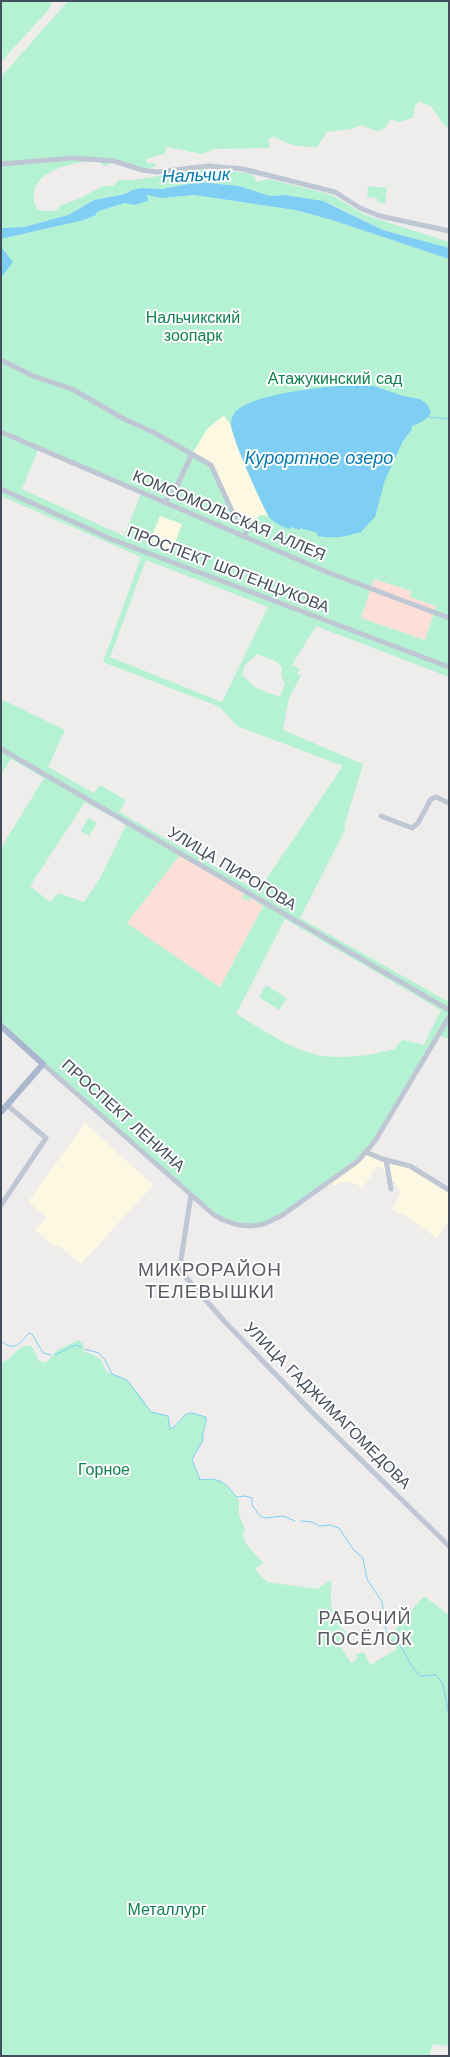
<!DOCTYPE html>
<html>
<head>
<meta charset="utf-8">
<style>
  body { margin:0 }
  #map { position:relative; width:450px; height:2057px; overflow:hidden; background:#efecec; font-family:"Work Sans",sans-serif }
  canvas { display:block }
  .frame { position:absolute; inset:0; border:2px solid #434d5b; pointer-events:none }
</style>
</head>
<body>
<div id="map">
<canvas width="450" height="2057"></canvas>
<div class="frame"></div>
</div>
<script>
const ctx = document.querySelector('canvas').getContext('2d');
ctx.lineJoin = 'round';
function fill(path, color) {
  ctx.fillStyle = color;
  ctx.fill(path, 'evenodd');
}
function strokePath(path, color, width, dash) {
  ctx.strokeStyle = color;
  ctx.lineWidth = width;
  ctx.lineCap = dash ? 'butt' : 'round';
  ctx.setLineDash(dash || []);
  ctx.stroke(path);
}
function write(font, color, halo, rows, align = 'center') {
  ctx.font = font + ' "Work Sans",sans-serif';
  ctx.lineWidth = 4;
  ctx.setLineDash([]);
  ctx.textBaseline = 'middle';
  ctx.strokeStyle = halo;
  ctx.fillStyle = color;
  for (const [text, x, y, turn = 0] of rows) {
    ctx.save();
    ctx.translate(x, y);
    ctx.rotate((+turn || 0) * Math.PI / 180);
    ctx.textAlign = isNaN(turn) ? turn : align;
    if (halo) ctx.strokeText(text, 0, 0);
    ctx.fillText(text, 0, 0);
    ctx.restore();
  }
}
fill(new Path2D(`
  M224 415 230 424 240 454 269 516 250 526 239 519 192 454 207 429Z
  M160 516 182 524 172 552 153 545 150 540Z
  M85 1123 153 1185 81 1264 58 1245 55 1247 35 1230 47 1217 28 1202Z
  M366 1152 406 1164 449 1190V1220L437 1238 404 1215 392 1209 401 1193 394 1181 389 1180 384 1170 377 1166 363 1188 356 1184 344 1181 334 1186 331 1181Z`), '#fdf8e2');
fill(new Path2D(`
  M374 579 412 591 410 597 436 606 425 640 361 618Z
  M179 856 244 893 242 898 248 901 251 898 263 906 220 987 127 923Z`), '#fddfd8');
fill(new Path2D(`
  M1 1H52L49 9 1 62Z
  M68 1H449V129C434 117 439 106 419 102L415 106 413 118 398 122 390 119C384 135 376 132 362 125L351 129 327 132 317 147C299 147 288 145 273 136L268 140 270 148 214 149 202 154 167 147 164 154 146 159 148 164 153 163 156 166C146 172 127 163 116 159L107 166 102 165 100 161C74 160 20 173 37 209L41 211H55L62 205 81 198 103 186H113L119 180H134L201 169 249 173 255 177 256 182 268 179 332 195 365 215 449 242V248L383 230 333 205 311 200 284 195 270 196 239 186 199 182 162 189 141 188 132 190 125 194 94 200 68 215 24 227 1 228V77Z
  M368 186 387 188 385 203 377 202V198L367 197Z
  M147 195 162 198 194 195 295 210 332 220 449 259V677L316 626 292 665 300 669 297 674 301 676 289 698 283 730 363 764 344 827 346 828 300 918 447 1001 449 999V1039L438 1035 366 1152 281 1216 256 1225 223 1220 1 1026V848L44 778 11 759 1 775V699L65 730 48 767 94 793 100 785 126 800 119 812 258 891 343 766 237 726 220 707 103 662 141 557 1 496V239L84 220 96 215 97 212 105 209 125 203 134 205ZM224 415 230 424 240 454 268 516 260 515 250 525 233 513 211 465 192 454 207 429ZM38 450 141 494 124 536 22 489ZM160 516 182 524 172 552 153 545 154 542 150 540ZM146 560 268 607 222 702 110 657ZM374 579 411 591 410 597 436 606 425 640 361 618ZM257 654 277 662 282 668 281 676 285 684 280 697 256 688 242 675 245 665ZM85 802 126 825 99 880 84 902 58 893 50 902 30 886ZM179 856 244 892 242 898 248 901 251 898 263 906 220 987 127 923ZM285 919 441 1010 424 1045 402 1040 395 1049C371 1055 342 1060 318 1055 293 1051 259 1027 236 1014Z
  M88 818 97 823 89 836 81 831Z
  M266 985 287 998 279 1010 259 997Z
  M78 1340 83 1344V1352C98 1354 103 1361 107 1373 130 1375 139 1395 151 1412L168 1416 170 1429 174 1427 186 1414 192 1413 206 1417C207 1426 201 1432 203 1440L192 1459 200 1480C221 1477 227 1484 239 1501V1514L245 1530 242 1535 247 1545 263 1563 255 1569 267 1582 317 1589 331 1580C333 1601 325 1606 344 1623L340 1627 348 1633 338 1642 351 1663 357 1659 356 1654 364 1652 370 1665 397 1649 389 1636C402 1624 411 1609 424 1596L449 1615V2046L433 2044 429 2056H1V1362C14 1360 19 1341 32 1347L39 1361 46 1363 56 1351Z`), '#b5f2d3');
fill(new Path2D(`
  M199 182 239 186 270 196 284 195 323 201 383 230 449 248V259L332 220 295 210 194 195 162 198 147 195 148 201 134 205 125 203 105 209 97 212 96 215 84 220 1 239V228L24 227 68 215 94 200 125 194 132 190 141 188 162 189Z
  M1 247 13 262 1 278Z
  M349 385H371L403 396 420 399 427 404 431 412C427 421 418 423 411 427L412 429 403 441 400 440 403 441 385 480 375 517 360 533 359 532 357 534 356 533C344 538 332 538 317 536L318 533 300 528V530L291 527 290 529C282 527 276 524 270 518 263 508 230 434 231 423 231 419 233 415 235 412 254 393 323 387 349 385Z`), '#7ecff3');
strokePath(new Path2D(`
  M428 417 449 419
  M1 1341C16 1353 19 1343 29 1333L32 1334 43 1353 51 1355
  M84 1349 99 1353 105 1360 112 1374 127 1380 151 1412 168 1416 170 1429 174 1427 186 1414 192 1413 206 1417C207 1426 201 1432 203 1440L192 1459 200 1480C218 1477 226 1482 236 1497L245 1496 252 1498V1505L259 1515 264 1518 283 1516 295 1521
  M55 1355 75 1345 81 1347
  M301 1521 312 1522 319 1526 330 1525 339 1528 353 1549 363 1558 367 1579 382 1602 387 1638 400 1645 412 1667 421 1676 436 1675 443 1684 449 1716`), '#7ecff3', 1);
strokePath(new Path2D(`
  M1 164 73 158 114 161 142 170 157 172 208 166 243 169 335 192 360 208 380 216 449 231
  M1 360 33 376 72 389 124 419 153 432 211 465 233 513 239 519 250 524 244 537
  M1 432 327 572 449 618
  M1 489 111 539 449 667
  M164 503 175 490 192 454
  M1 749 449 1010
  M381 816 412 828 418 823 431 799 436 797 449 803
  M43 1064 214 1215 223 1220 238 1225 251 1226 264 1224 281 1216 358 1161 375 1141 449 1017
  M366 1152 382 1159 410 1166 449 1190
  M386 1160 391 1189
  M191 1195 180 1266 183 1274 225 1322 313 1413 449 1546
  M1 1205 46 1138 7 1105`), '#bec7d3', 5);
strokePath(new Path2D(`
  M1 1026 43 1064 1 1112`), '#a9b8ce', 6);
write('16px', '#0f8153', '#fff', [
  ["Нальчикский",193,318],
  ["зоопарк",193,336],
  ["Атажукинский сад",335,379],
  ["Горное",104,1470],
  ["Металлург",167,1910]
]);
write('16px', '#434d5b', '#fff', [
  ["КОМСОМОЛЬСКАЯ АЛЛЕЯ",229,516,23],
  ["ПРОСПЕКТ ШОГЕНЦУКОВА",228,570,21],
  ["УЛИЦА ПИРОГОВА",232,869,31],
  ["ПРОСПЕКТ ЛЕНИНА",123,1116,42],
  ["УЛИЦА ГАДЖИМАГОМЕДОВА",327,1406,45]
]);
write('italic 18px', '#017ab0', '#fff', [
  ["Нальчик",196,176,-2],
  ["Курортное озеро",319,459]
]);
ctx.letterSpacing = '1px';
write('18px', '#585b62', '#fff', [
  ["РАБОЧИЙ",365,1619],
  ["ПОСЁЛОК",365,1640]
]);
ctx.letterSpacing = '0px';
ctx.letterSpacing = '1px';
write('19px', '#585b62', '#fff', [
  ["МИКРОРАЙОН",210,1270],
  ["ТЕЛЕВЫШКИ",210,1292]
]);
ctx.letterSpacing = '0px';
</script>
</body>
</html>
